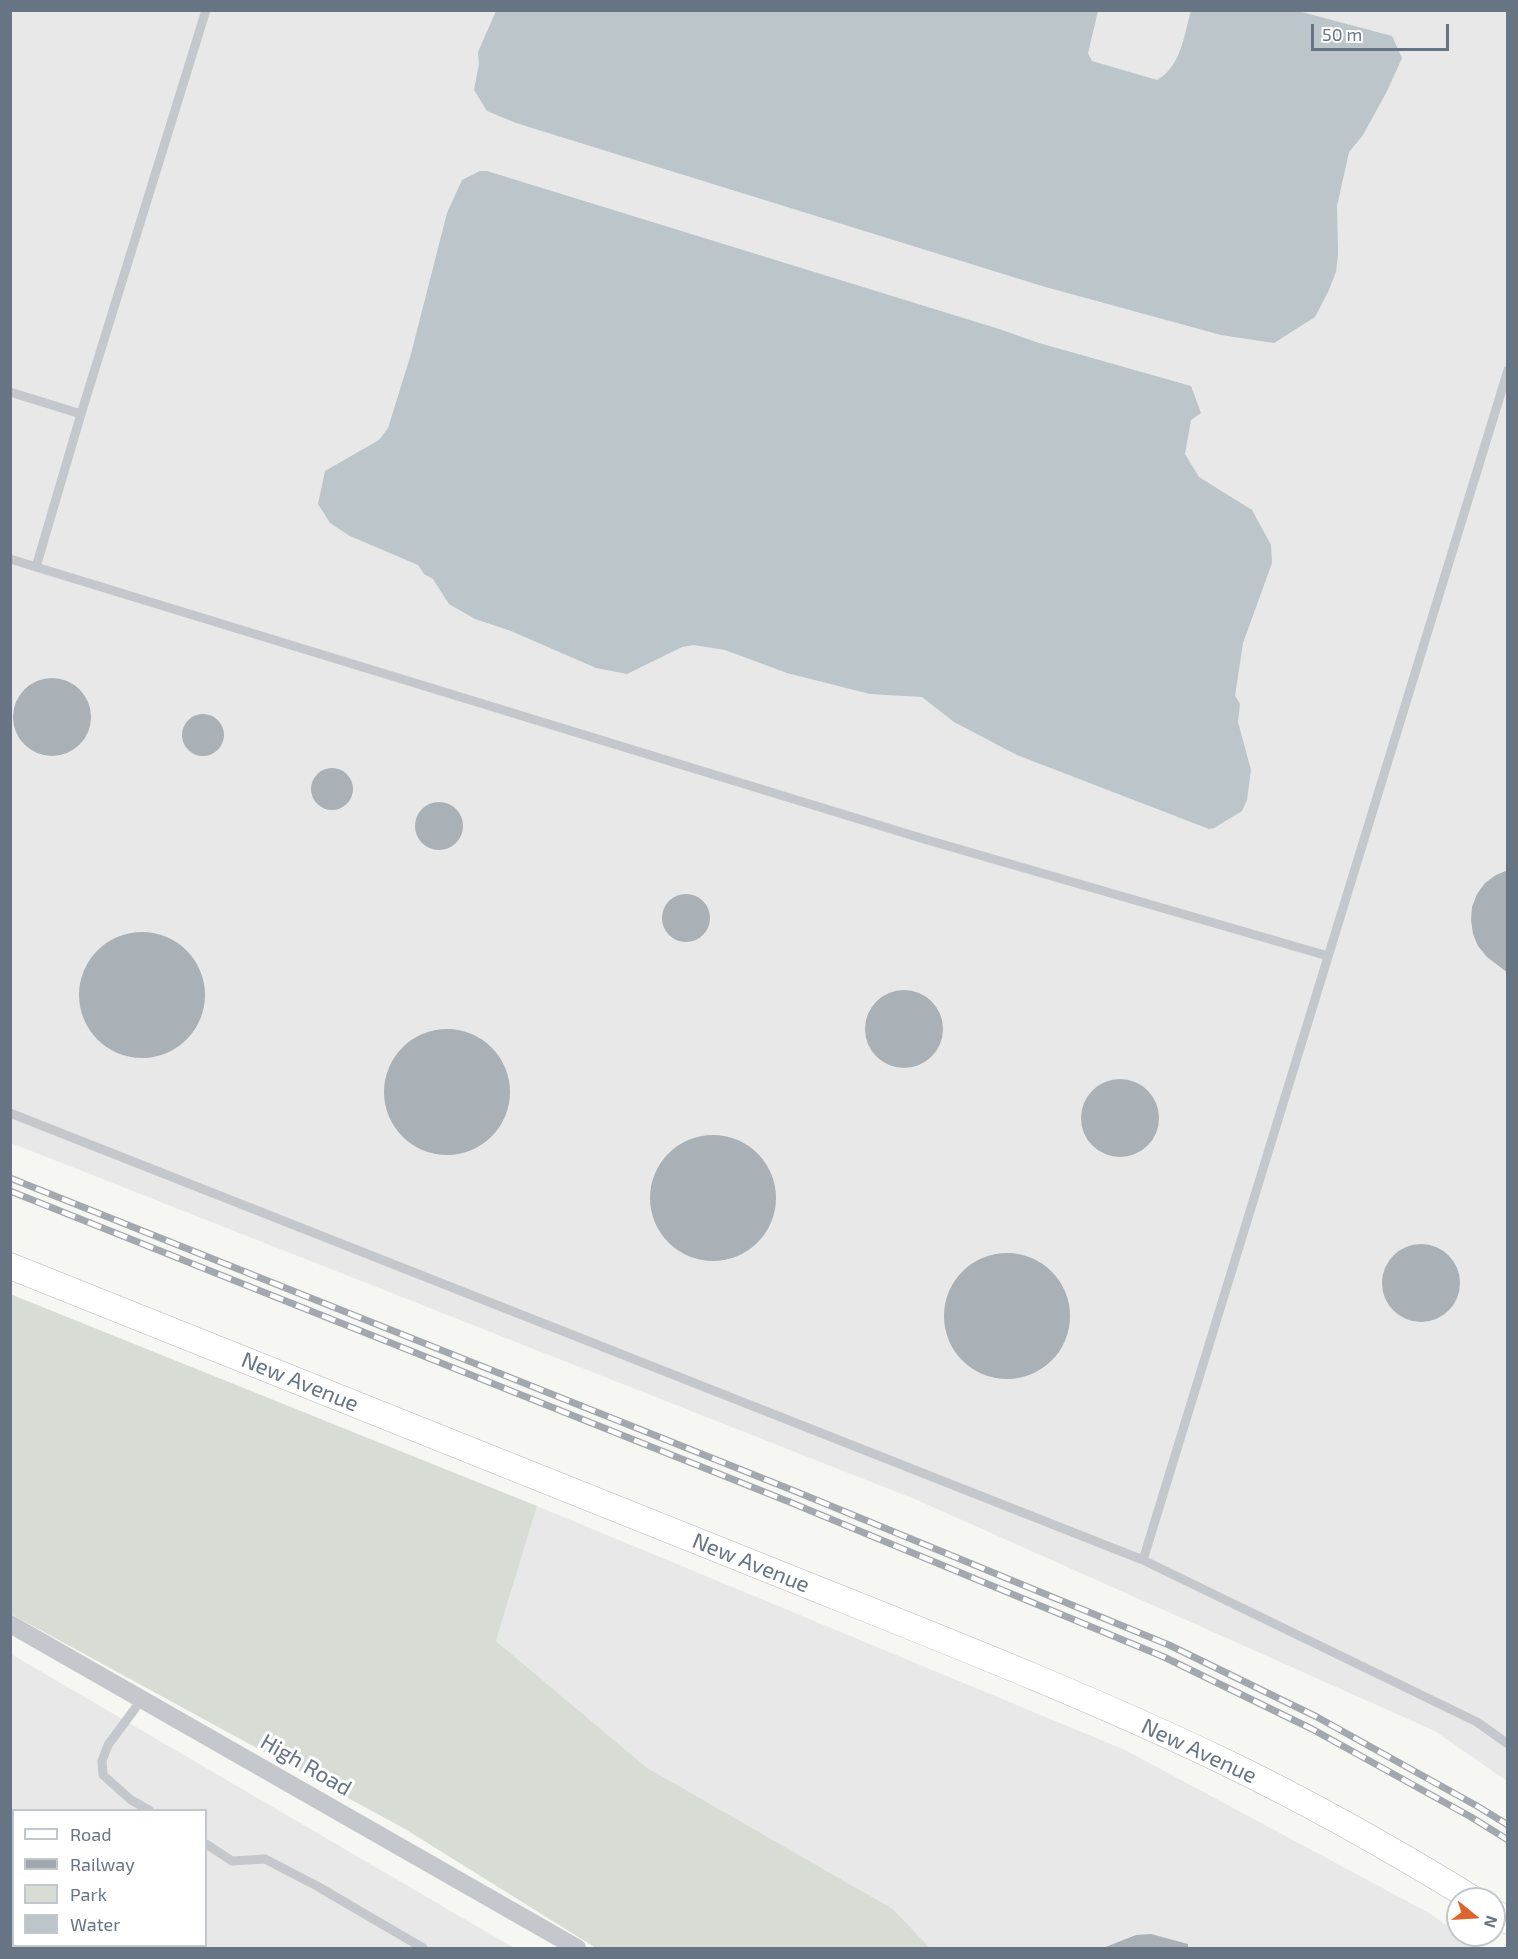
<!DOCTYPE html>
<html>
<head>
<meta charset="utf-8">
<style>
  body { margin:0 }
  #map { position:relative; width:1518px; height:1959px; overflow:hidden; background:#f6f6f3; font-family:"Exo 2",sans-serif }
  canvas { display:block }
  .frame { position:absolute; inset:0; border:12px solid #667483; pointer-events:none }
  .legend { position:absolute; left:12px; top:1809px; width:195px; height:138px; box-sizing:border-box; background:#fff; border:2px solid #c2c7cd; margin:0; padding:8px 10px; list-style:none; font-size:18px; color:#667483 }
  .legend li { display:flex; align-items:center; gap:12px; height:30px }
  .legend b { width:30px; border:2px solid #c2c7cd }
  .north { position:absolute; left:1446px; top:1887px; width:60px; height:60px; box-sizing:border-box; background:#fff; border:2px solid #c2c7cd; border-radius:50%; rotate:108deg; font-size:16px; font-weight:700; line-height:24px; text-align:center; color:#667483 }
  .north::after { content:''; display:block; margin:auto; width:21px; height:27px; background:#dd642c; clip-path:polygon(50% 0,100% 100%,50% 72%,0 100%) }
  .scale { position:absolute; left:1311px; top:24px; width:138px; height:27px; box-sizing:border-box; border:3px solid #667483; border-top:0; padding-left:8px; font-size:18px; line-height:21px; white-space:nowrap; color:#667483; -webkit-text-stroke:4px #fff; paint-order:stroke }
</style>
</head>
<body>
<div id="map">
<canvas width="1518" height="1959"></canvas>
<div class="frame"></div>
<ul class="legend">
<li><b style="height:8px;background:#fff"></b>Road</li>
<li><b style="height:8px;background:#a3a8ae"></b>Railway</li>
<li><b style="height:16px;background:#d7ddd4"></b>Park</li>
<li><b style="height:16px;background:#bcc5ca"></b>Water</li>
</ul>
<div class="north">N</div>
<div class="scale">50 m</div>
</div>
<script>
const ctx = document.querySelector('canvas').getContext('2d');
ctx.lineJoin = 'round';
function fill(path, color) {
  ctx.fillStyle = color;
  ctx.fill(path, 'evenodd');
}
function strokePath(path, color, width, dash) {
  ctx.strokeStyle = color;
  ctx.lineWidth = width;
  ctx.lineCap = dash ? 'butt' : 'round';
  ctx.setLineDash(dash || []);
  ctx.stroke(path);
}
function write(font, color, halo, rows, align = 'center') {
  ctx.font = font + ' "Exo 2",sans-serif';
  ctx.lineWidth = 6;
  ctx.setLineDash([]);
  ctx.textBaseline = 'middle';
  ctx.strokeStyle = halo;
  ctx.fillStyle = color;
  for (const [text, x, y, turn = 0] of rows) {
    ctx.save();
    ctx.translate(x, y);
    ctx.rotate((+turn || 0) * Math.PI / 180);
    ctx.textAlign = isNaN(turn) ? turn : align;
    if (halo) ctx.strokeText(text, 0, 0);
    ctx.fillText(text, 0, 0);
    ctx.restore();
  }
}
fill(new Path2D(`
  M10 11H1507V1781L1435 1731 917 1500 11 1143Z
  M537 1506 1125 1750 1429 1913 1479 1948H930L893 1909 646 1767 496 1641Z
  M11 1654 514 1948H11ZM14 1810H206V1946H14Z`), '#e7e8e7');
fill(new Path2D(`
  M10 1294 537 1506 496 1641 646 1767 893 1909 930 1948H596L405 1829 11 1614Z`), '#d7ddd4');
fill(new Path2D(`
  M496 11H1098L1088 53 1092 61 1157 80C1181 67 1184 35 1191 11H1298L1392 36 1402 58 1387 91 1363 135 1349 152 1337 206 1338 254 1336 272 1328 292 1315 317 1274 343 1221 335 1042 286 516 123 487 111 474 90 479 64 478 52Z
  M480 171H487L999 329 1039 343 1191 386 1201 413 1191 420 1185 454 1199 477 1252 510 1271 545 1272 563 1243 643 1235 696 1240 704 1238 722 1251 770 1247 800 1242 811 1214 828 1209 829 1017 755 954 722 922 697 870 694 787 673 725 650 694 645 682 647 627 674 596 668 511 631 475 619 449 604 433 579 424 574 418 565 350 536 330 523 318 504 325 471 379 440 388 428 411 354 447 213 462 180Z`), '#bcc5ca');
fill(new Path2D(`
  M13 717a39 39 0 1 1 78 0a39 39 0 1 1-78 0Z
  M182 735a21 21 0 1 1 42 0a21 21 0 1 1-42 0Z
  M311 789a21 21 0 1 1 42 0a21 21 0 1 1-42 0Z
  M415 826a24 24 0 1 1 48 0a24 24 0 1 1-48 0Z
  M1508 870V973L1487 957 1478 946 1473 934 1471 920 1472 907 1477 894 1485 883 1496 875Z
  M662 918a24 24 0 1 1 48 0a24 24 0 1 1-48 0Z
  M79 995a63 63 0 1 1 126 0a63 63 0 1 1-126 0Z
  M865 1029a39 39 0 1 1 78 0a39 39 0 1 1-78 0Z
  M384 1092a63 63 0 1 1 126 0a63 63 0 1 1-126 0Z
  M1081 1118a39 39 0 1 1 78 0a39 39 0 1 1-78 0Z
  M650 1198a63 63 0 1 1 126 0a63 63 0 1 1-126 0Z
  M1382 1283a39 39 0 1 1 78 0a39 39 0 1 1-78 0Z
  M944 1316a63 63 0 1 1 126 0a63 63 0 1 1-126 0Z
  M1151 1934 1188 1944V1948H1103L1136 1935Z`), '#a9b0b6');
const secondary = new Path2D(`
  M10 1266C256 1365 502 1463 747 1561 908 1626 1071 1688 1227 1763 1312 1804 1393 1850 1473 1899
  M1494 1912 1508 1921`);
strokePath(secondary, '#b4b9bd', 27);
strokePath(new Path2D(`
  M10 392 81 414
  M10 559 924 839 1328 956
  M36 567 81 414 206 10
  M10 1113 1143 1560 1477 1722 1508 1744
  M1143 1560 1508 370
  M142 1699 108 1745 102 1761 103 1775 131 1800 149 1810
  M206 1844 232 1861 265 1859 317 1886 423 1948`), '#c4c7cb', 9);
strokePath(new Path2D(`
  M10 1624 577 1948`), '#c4c7cb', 18);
strokePath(secondary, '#fff', 26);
const rail = new Path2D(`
  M10 1178 797 1492 1169 1645 1317 1717 1477 1806 1508 1825
  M10 1191 792 1503 1164 1657 1312 1729 1471 1817 1508 1840`);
strokePath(rail, '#a3a8ae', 7);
strokePath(rail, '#fff', 4.5, [14]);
write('22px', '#667483', '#fff', [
  ["New Avenue",300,1382,22],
  ["New Avenue",751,1563,22],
  ["New Avenue",1199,1751,25],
  ["High Road",306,1765,30]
]);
</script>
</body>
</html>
